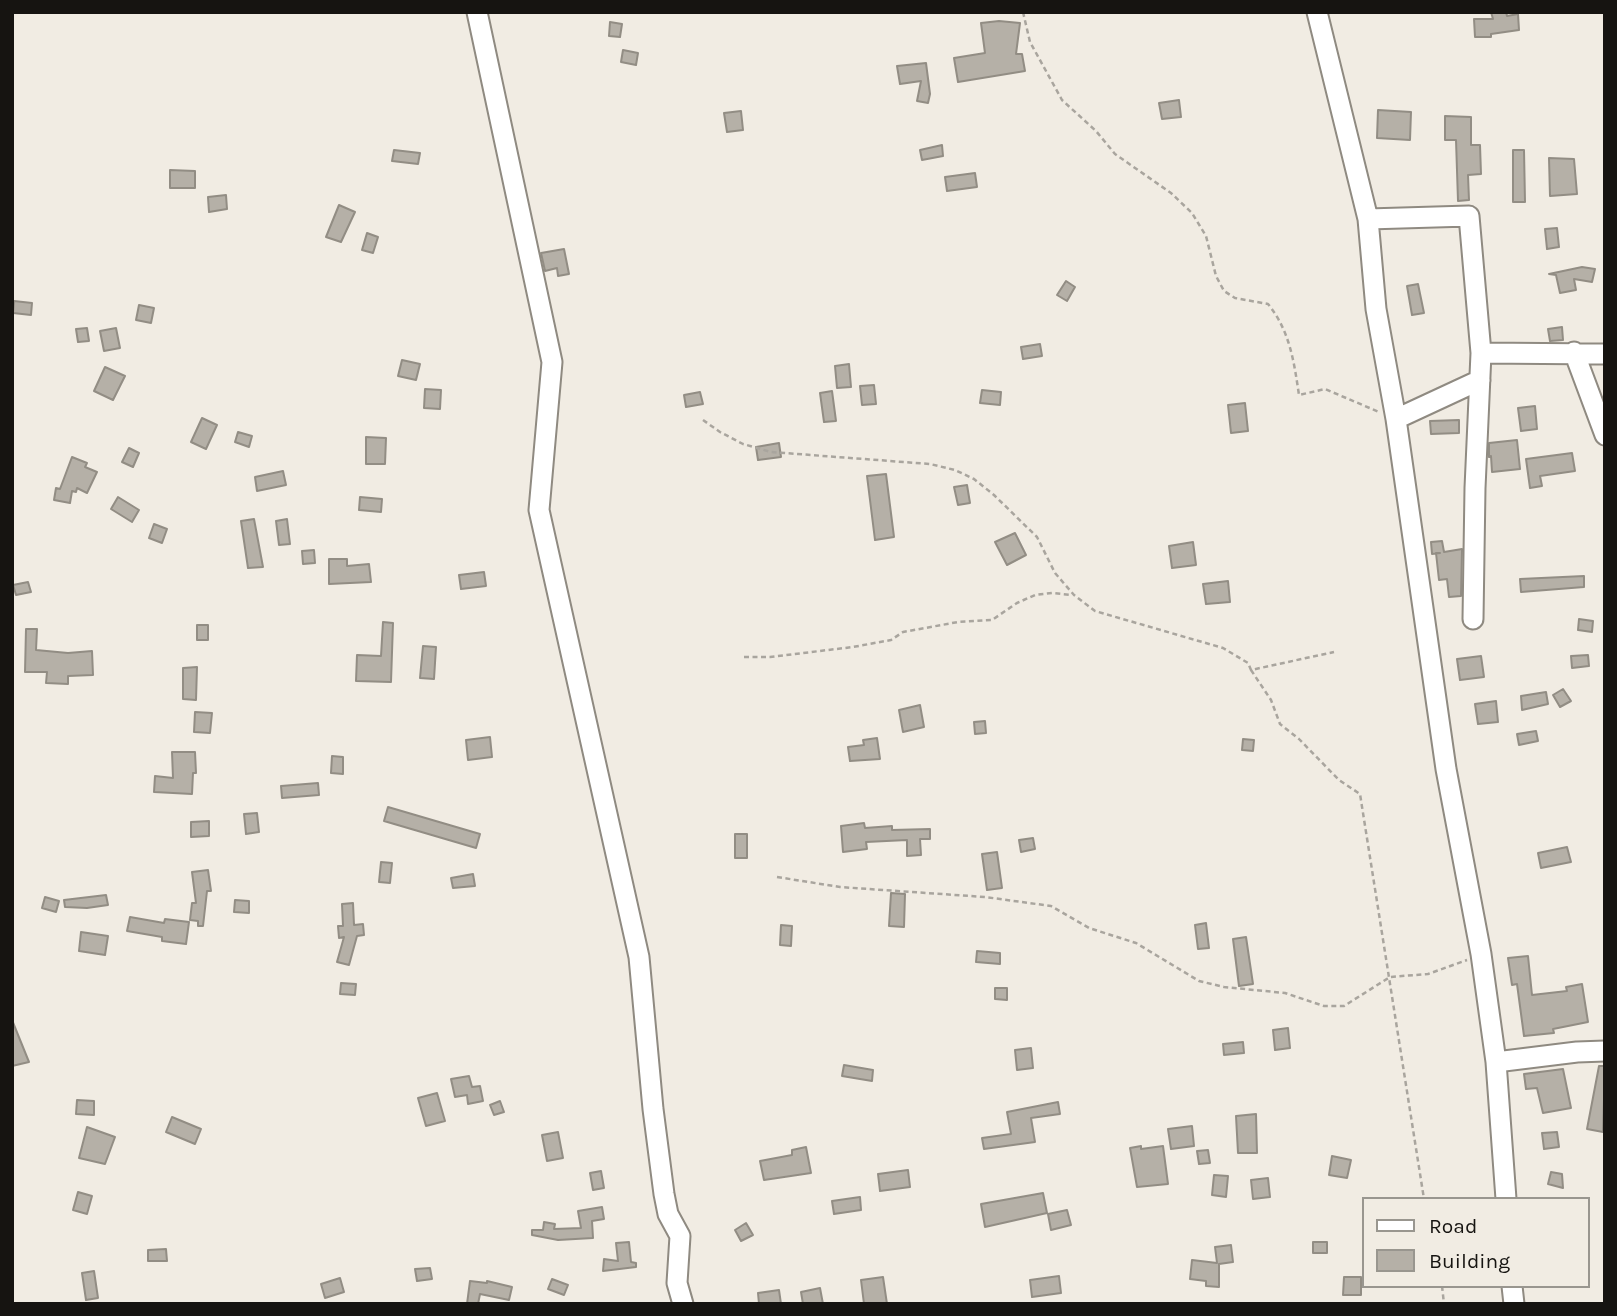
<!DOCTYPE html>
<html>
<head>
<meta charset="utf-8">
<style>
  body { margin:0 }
  #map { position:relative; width:1617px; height:1316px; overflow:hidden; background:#f1ece3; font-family:Karla,sans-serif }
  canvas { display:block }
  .frame { position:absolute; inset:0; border:14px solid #161411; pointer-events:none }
  .legend { position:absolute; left:1362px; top:1197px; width:228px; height:91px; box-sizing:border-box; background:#f1ece3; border:2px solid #99968f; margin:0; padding:9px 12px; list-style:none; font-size:21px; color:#161411 }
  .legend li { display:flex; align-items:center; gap:14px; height:35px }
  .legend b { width:35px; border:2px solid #99968f }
</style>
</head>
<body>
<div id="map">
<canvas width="1617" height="1316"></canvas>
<div class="frame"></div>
<ul class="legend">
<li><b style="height:9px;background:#fff"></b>Road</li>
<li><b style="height:19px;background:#b5b0a7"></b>Building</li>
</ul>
</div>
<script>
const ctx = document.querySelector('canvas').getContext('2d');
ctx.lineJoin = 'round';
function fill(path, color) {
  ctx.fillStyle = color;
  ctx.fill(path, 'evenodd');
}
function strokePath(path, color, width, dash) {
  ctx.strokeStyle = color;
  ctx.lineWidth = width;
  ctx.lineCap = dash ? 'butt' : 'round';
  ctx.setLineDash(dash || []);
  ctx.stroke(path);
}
const building = new Path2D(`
  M1491 12H1506L1507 16 1518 14 1519 30 1491 34V37H1475L1474 19H1493Z
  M999 21 1020 23 1016 54H1022L1025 71 958 82 954 58 985 53 981 23Z
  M610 22 622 24 620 37 609 36Z
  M623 50 638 53 636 65 621 62Z
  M926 63 930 94 928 103 917 101 921 81 900 84 897 66Z
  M1179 100 1181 117 1162 119 1159 103Z
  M1378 110 1411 112 1410 140 1377 138Z
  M741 111 743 130 727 132 724 113Z
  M1445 116 1471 117V145H1480L1481 174 1468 175 1469 200 1458 201 1456 140H1445Z
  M942 145 943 156 922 160 920 150Z
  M394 150 420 153 418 164 392 161Z
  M1513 150H1524L1525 202H1513Z
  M1549 158 1574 159 1577 194 1550 196Z
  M170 170 195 171V188H170Z
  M975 173 977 187 947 191 945 177Z
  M226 195 227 209 209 212 208 197Z
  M339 205 355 212 341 242 326 237Z
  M1557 228 1559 247 1547 249 1545 229Z
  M367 233 378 237 373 253 362 250Z
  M564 249 569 274 558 276 557 268 545 271 541 253Z
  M1582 267 1595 269 1592 282 1574 279 1576 290 1560 293 1556 275 1549 274Z
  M1066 281 1075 287 1067 301 1057 295Z
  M1418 284 1424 313 1412 315 1407 286Z
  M14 301 32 303 31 315 13 313Z
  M139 305 154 308 151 323 136 320Z
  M1562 327 1563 340 1550 341 1548 329Z
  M87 328 89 341 78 342 76 329Z
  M116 328 120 348 104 351 100 331Z
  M1040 344 1042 356 1023 359 1021 347Z
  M402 360 420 364 416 380 398 376Z
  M849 364 851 387 837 388 835 366Z
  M105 367 125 376 113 400 94 391Z
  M874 385 876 404 862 405 860 386Z
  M425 389 441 390 440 409 424 408Z
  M982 390 1001 392 1000 405 980 403Z
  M832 391 836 421 824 422 820 393Z
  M700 392 703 404 686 407 684 395Z
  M1245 403 1248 431 1231 433 1228 405Z
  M1535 406 1537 429 1521 431 1518 408Z
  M202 418 217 425 206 449 191 442Z
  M1459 420V433L1431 434 1430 421Z
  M238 432 252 436 249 447 235 442Z
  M366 437 386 438 385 464H366Z
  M1517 440 1520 469 1492 472 1491 456 1489 457V443Z
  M779 443 781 457 758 460 756 447Z
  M129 448 139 453 133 467 122 462Z
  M1572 453 1575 471 1540 476 1542 486 1530 488 1526 459Z
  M72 457 87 463 85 467 97 472 87 493 77 488 76 492 72 491 70 503 54 500 56 488 60 489Z
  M283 471 286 485 257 491 255 477Z
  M886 474 894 537 875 540 867 476Z
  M967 485 970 503 958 505 954 487Z
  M118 497 139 510 132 522 111 509Z
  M360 497 382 499 381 512 359 510Z
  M254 519 263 567 248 568 241 521Z
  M287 519 290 544 279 545 276 521Z
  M154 524 167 529 162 543 149 538Z
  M1015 533 1026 555 1007 565 995 542Z
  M1442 541 1444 552 1462 549 1461 596 1449 597 1447 579 1439 580 1436 553H1440L1432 554 1431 542Z
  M1193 542 1196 565 1172 568 1169 546Z
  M314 550 315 563 303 564 302 551Z
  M329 559H347V566L369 564 371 582 329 584Z
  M484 572 486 586 461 589 459 575Z
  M1584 576V587L1521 592 1520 579Z
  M1228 581 1230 602 1206 604 1203 584Z
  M28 582 31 592 16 595 13 585Z
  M1579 619 1593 621 1592 632 1578 630Z
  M383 622 393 623 391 682 356 681 357 655 381 656Z
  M197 625H208V640H197Z
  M26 629H37L36 650 68 653 92 651 93 675 68 676V684L46 683 47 672H25Z
  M423 646 436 647 434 679 420 678Z
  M1588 655 1589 666 1572 668 1571 656Z
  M1481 656 1484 677 1460 680 1457 659Z
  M197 667 196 700 183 699V668Z
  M1563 689 1571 701 1560 707 1553 695Z
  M1546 692 1548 704 1522 710 1521 696Z
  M1496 701 1498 722 1478 724 1475 704Z
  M920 705 924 727 903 732 899 710Z
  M195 712 212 713 210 733 194 732Z
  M985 721 986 733 975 734 974 722Z
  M1536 731 1538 741 1519 745 1517 734Z
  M490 737 492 757 468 760 466 740Z
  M877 738 880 759 850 761 848 747 864 745 863 740Z
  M1243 739 1254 740 1253 751 1242 750Z
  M172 752H195L196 773H193L192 794 154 792 155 776 173 778Z
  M332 756 343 757V774L331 773Z
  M318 783 319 795 282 798 281 786Z
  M388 807 480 834 476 848 384 821Z
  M257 813 259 832 246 834 244 814Z
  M209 821V836L191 837V822Z
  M864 823 865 828 892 826V830L930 829V839H920L921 855 907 856V840L866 842 867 849 843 852 841 826Z
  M735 834H747V858H735Z
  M1033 838 1035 849 1021 852 1019 840Z
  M1567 847 1571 862 1541 868 1538 853Z
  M997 852 1002 888 987 890 982 854Z
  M381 862 392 863 390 883 379 882Z
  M208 870 211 891H207L203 926H198V921L190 920 192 903H196L192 872Z
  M473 874 475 886 453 888 451 878Z
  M891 893 905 894 904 927 889 926Z
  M106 895 108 905 87 908 65 907 64 900Z
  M45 897 59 901 56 912 42 908Z
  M235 900 249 901V913L234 912Z
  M353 903 354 925 363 924 364 935 357 936 349 965 337 962 344 937 339 938 338 926H343L342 904Z
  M130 917 164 923 165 919 189 922 186 944 162 941V937L127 931Z
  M1206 923 1209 948 1198 949 1195 925Z
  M781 925 792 926 791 946 780 945Z
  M81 932 108 936 105 955 79 951Z
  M1246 937 1253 984 1239 986 1233 939Z
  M977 951 1000 953V964L976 962Z
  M1528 956 1532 995 1567 991 1566 987 1582 984 1588 1022 1553 1029 1554 1033 1524 1036 1517 984 1512 985 1508 958Z
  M341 983 356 984 355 995 340 994Z
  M995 988H1007V1000L995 999Z
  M12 1020 29 1062 12 1066Z
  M1288 1028 1290 1048 1275 1050 1273 1030Z
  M1243 1042 1244 1053 1224 1055 1223 1044Z
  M1031 1048 1033 1068 1017 1070 1015 1050Z
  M844 1065 873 1070 872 1081 842 1076Z
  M1599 1066H1605L1603 1132 1587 1129Z
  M1563 1069 1571 1108 1543 1113 1537 1088 1526 1089 1524 1074Z
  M469 1076 472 1087 480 1086 483 1101 468 1104 467 1095 455 1097 451 1079Z
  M437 1093 445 1121 426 1126 418 1098Z
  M77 1100 94 1101V1115L76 1114Z
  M500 1101 504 1112 494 1115 490 1105Z
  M1058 1102 1060 1114 1031 1118 1035 1142 984 1149 982 1138 1011 1134 1007 1112Z
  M1256 1114 1257 1153H1238L1236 1116Z
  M172 1117 201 1129 195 1144 166 1132Z
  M1192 1126 1194 1146 1171 1149 1168 1129Z
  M87 1127 115 1137 105 1164 79 1158Z
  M558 1132 563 1158 547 1161 542 1135Z
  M1557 1132 1559 1147 1544 1149 1542 1133Z
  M1141 1146V1149L1163 1146 1168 1184 1137 1187 1130 1148Z
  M806 1147 811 1173 764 1180 760 1161 792 1155V1150Z
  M1208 1150 1210 1163 1199 1164 1197 1151Z
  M1332 1156 1351 1160 1347 1178 1329 1175Z
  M908 1170 910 1187 880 1191 878 1174Z
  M601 1171 604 1188 593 1190 590 1173Z
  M1551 1172 1562 1174 1563 1188 1548 1184Z
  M1214 1175 1228 1176 1226 1197 1212 1195Z
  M1268 1178 1270 1197 1253 1199 1251 1180Z
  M78 1192 92 1196 87 1214 73 1210Z
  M1043 1193 1047 1213 985 1227 981 1204Z
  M860 1197 861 1210 834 1214 832 1201Z
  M602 1207 604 1219 592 1221 593 1238 558 1240 532 1235V1230H543L544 1222 555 1224 554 1229 581 1228 578 1211Z
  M1067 1210 1071 1225 1051 1230 1048 1214Z
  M746 1223 753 1235 741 1241 735 1230Z
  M629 1242 631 1262 636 1263V1267L603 1271 604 1259 618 1261 616 1243Z
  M1313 1242H1327V1253H1313Z
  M1231 1245 1233 1262 1219 1264V1287L1206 1286V1281L1190 1279 1192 1260 1217 1263 1215 1247Z
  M166 1249 167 1261H148V1250Z
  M430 1268 432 1279 417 1281 415 1269Z
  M94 1271 98 1298 86 1300 82 1273Z
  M1059 1276 1061 1293 1032 1297 1030 1280Z
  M883 1277 887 1304H864L861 1280Z
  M1344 1277H1361V1295H1343Z
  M340 1278 344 1292 325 1298 321 1284Z
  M552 1279 568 1285 564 1295 548 1289Z
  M470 1281 487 1283V1281L512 1287 509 1300 480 1294 478 1304H467Z
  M820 1288 823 1304H803L801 1292Z
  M779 1290 781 1304H759L758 1293Z`);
fill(building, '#b5b0a7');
strokePath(building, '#928d84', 2);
const minor = new Path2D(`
  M477 12 552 362 539 510 639 957 653 1109 664 1194 668 1214 680 1236 677 1283 683 1304
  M1317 12 1368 219 1376 309 1396 419 1446 769 1481 954 1496 1062 1506 1199
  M1368 219 1469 216 1481 353 1475 488 1473 619
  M1574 352 1605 435
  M1481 353 1605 354
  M1396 419 1480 380
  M1496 1062 1577 1052 1605 1051
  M1512 1286 1514 1304`);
strokePath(minor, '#8f8a81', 23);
strokePath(new Path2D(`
  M1023 12 1030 42 1062 100 1096 131 1115 154 1171 193 1192 213 1206 236 1216 276 1224 291 1235 298 1268 304C1290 331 1294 362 1299 395L1325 389 1379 412
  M703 420 720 432 743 444 771 452 930 464 955 470 974 479 994 495 1037 537 1055 573 1074 595 1095 611 1223 648 1248 663 1251 670 1334 652
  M744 657H770L853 647 891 640 903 632 958 622 992 620 1017 603 1035 595 1052 593 1072 595
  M1251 670 1271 700 1280 724 1299 739 1339 780 1360 794 1424 1199
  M777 877 840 887 985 897 1051 906 1089 928 1136 943 1199 981 1224 987 1285 993 1324 1006H1344L1390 977 1428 974 1467 960
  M1442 1286 1444 1304`), '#a9a59e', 2.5, [5, 3.5]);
strokePath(minor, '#fff', 19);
</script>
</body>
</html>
